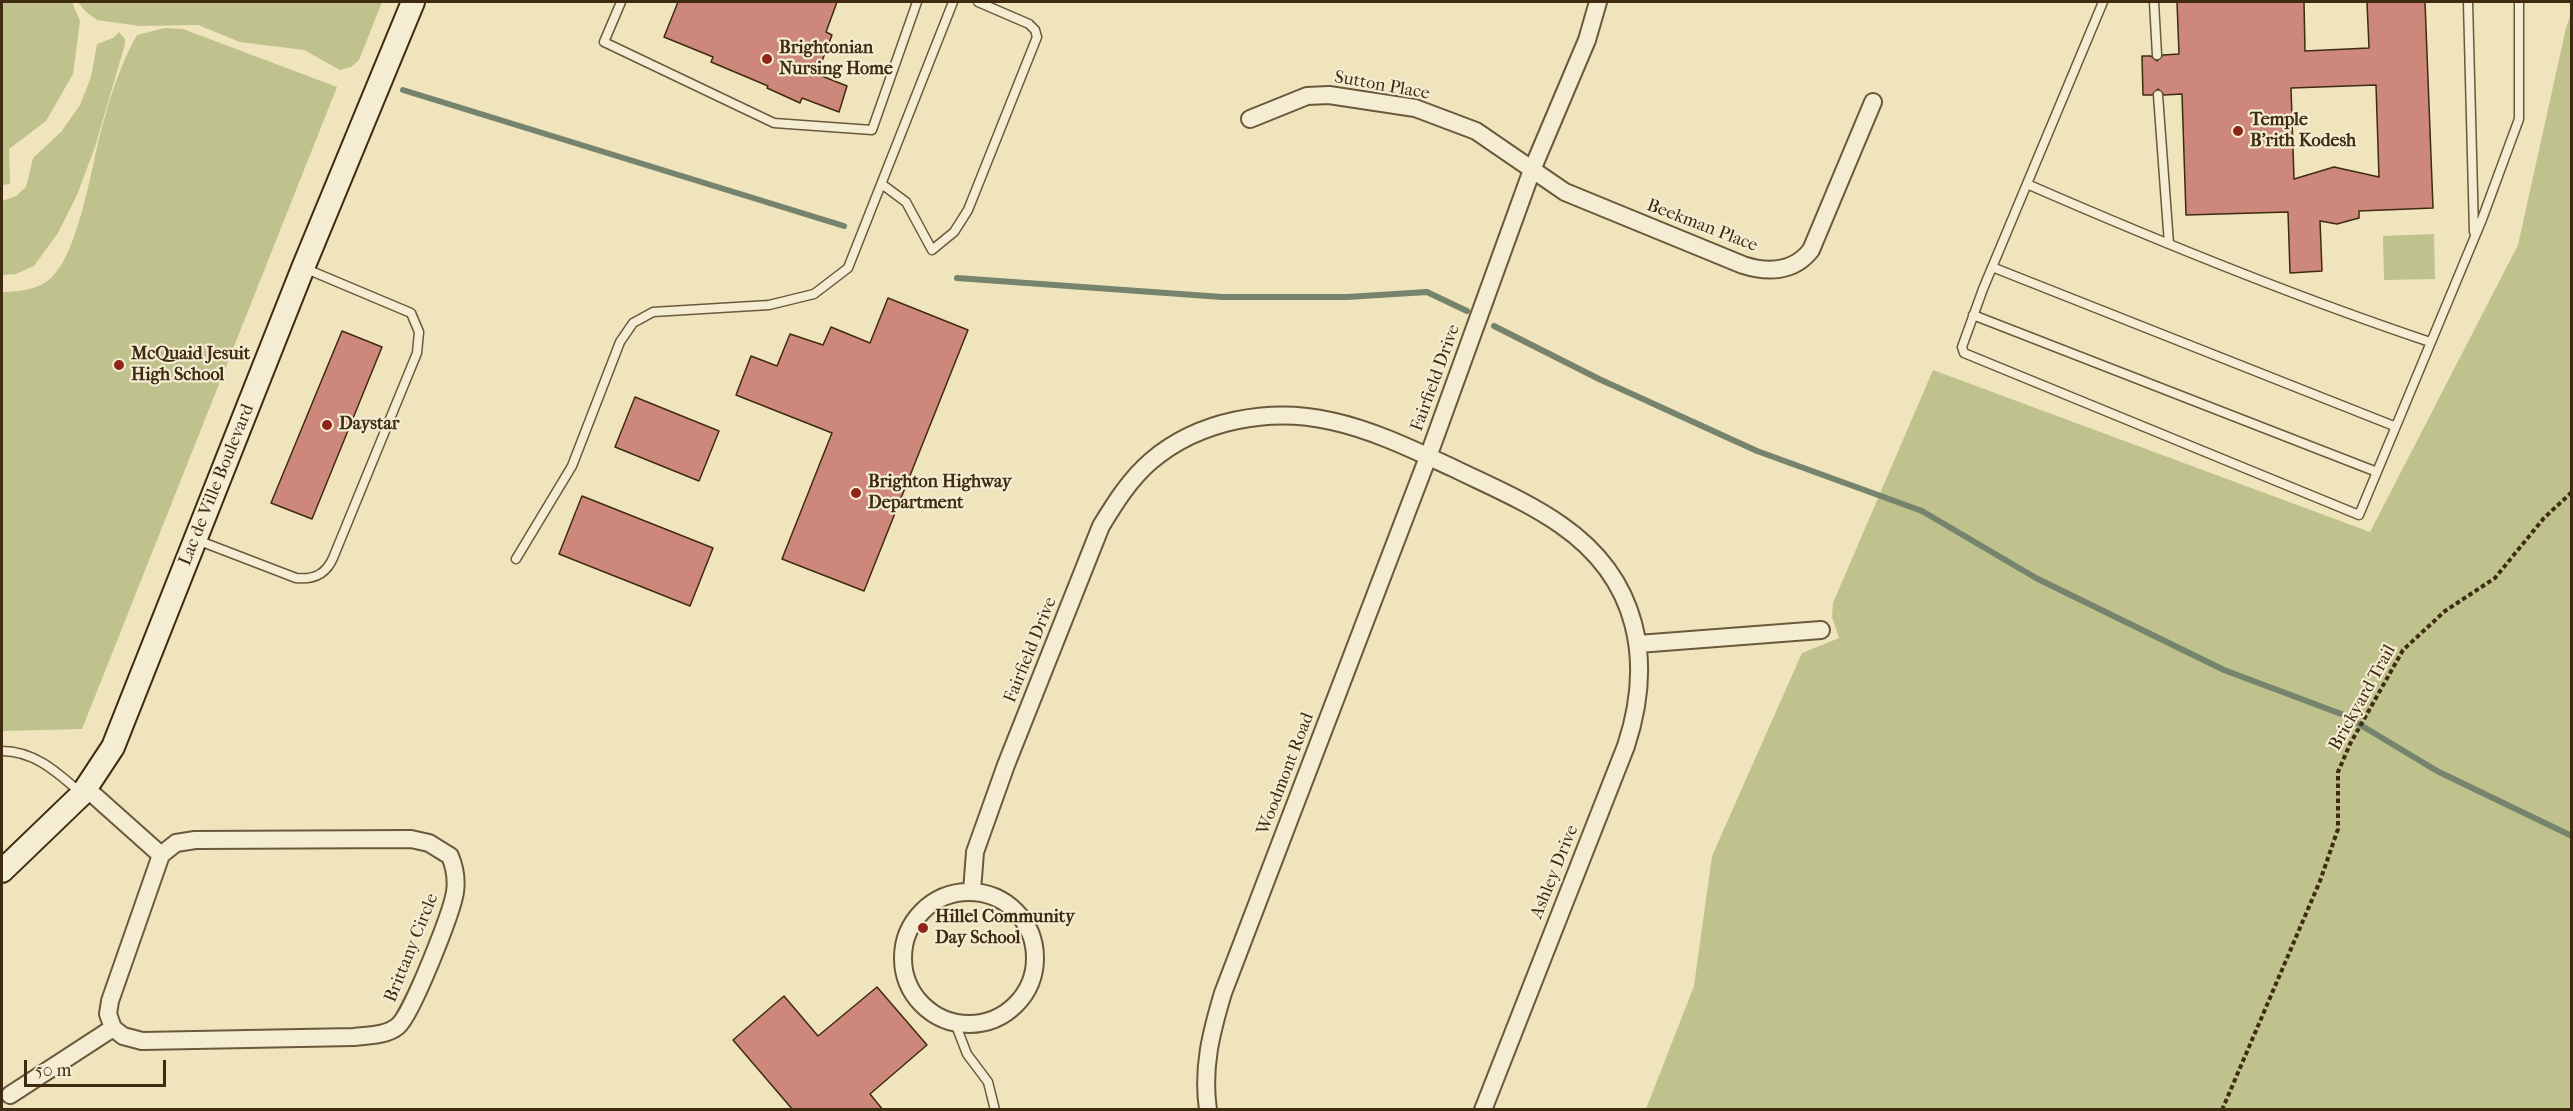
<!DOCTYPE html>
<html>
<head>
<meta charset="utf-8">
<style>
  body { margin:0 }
  #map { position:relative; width:2573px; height:1111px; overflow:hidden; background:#f0e4bc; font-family:"IM FELL French Canon",serif }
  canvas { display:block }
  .frame { position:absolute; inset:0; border:3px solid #3e2b10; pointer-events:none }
  .scale { position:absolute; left:24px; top:1060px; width:142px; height:27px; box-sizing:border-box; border:3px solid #3e2b10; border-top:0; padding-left:8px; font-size:18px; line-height:21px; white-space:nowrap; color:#3e2b10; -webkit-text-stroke:4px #f5edd3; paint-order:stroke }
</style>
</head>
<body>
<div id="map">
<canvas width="2573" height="1111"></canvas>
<div class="frame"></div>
<div class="scale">50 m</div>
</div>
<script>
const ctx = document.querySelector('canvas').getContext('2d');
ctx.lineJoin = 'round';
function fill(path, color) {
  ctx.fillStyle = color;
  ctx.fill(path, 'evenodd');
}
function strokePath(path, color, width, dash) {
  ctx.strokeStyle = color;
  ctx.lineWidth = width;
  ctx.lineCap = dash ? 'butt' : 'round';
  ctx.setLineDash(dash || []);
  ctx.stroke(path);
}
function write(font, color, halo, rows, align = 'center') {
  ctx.font = font + ' "IM FELL French Canon",serif';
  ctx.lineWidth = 4.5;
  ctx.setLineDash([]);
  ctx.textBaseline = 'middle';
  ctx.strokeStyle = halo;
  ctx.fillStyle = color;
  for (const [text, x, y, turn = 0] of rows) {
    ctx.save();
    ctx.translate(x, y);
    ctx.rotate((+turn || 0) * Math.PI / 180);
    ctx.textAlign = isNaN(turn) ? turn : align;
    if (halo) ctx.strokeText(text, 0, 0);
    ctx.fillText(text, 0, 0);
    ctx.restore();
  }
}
fill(new Path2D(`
  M2 2H72L80 21 73 74 46 121 9 149 10 184 2 185Z
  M78 2H382L359 60 351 67 340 70 304 50 240 42 198 25 140 26 97 20 85 11Z
  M2571 13V1109H1646L1694 986 1712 856 1802 653 1839 638 1832 617 1833 603 1933 370 2370 532 2518 245 2566 28Z
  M165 28 183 29 337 87 82 729 2 731V292C15 292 34 290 46 282 80 260 92 158 104 120 112 91 122 61 137 35Z
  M119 32 125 39V44L95 147 77 195 58 233 34 266 16 274 2 275V201L16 196 26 187 33 158 61 132 80 105 91 77 97 44 113 38Z
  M2434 234 2435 279 2384 280 2383 236Z`), '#bfc28d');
strokePath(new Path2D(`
  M403 90 844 226
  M957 278 1222 297H1347L1427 292 1467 311
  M1494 326 1599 379 1757 451 1922 511 2036 578 2224 670 2344 715 2437 771 2572 836`), '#76846e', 6);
const building = new Path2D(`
  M678 2H837L826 32 832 35 817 74 847 86 839 112 802 98 800 103 767 88 768 86 711 62 713 57 664 37Z
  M2177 2H2304L2305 51 2369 48 2367 2H2425L2433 208 2359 211V218L2337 224 2320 221 2322 271 2290 273 2288 212 2186 215 2182 94 2164 95 2158 89 2152 95H2143L2142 56H2151L2157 61 2163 55 2179 54ZM2376 85 2379 177 2334 167 2294 179 2291 88Z
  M888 298 968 330 864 591 782 559 832 433 736 395 751 356 777 366 790 334 823 345 831 327 870 343Z
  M342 331 382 347 312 519 271 503Z
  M635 397 719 431 699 481 615 447Z
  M582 496 713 548 690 606 559 554Z
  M877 987 927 1045 870 1094 883 1110H793L733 1040 784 996 818 1036Z`);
fill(building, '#ce887b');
strokePath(building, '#3e2b10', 1.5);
const lane = new Path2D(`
  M621 2 604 42 774 123 872 130 917 2
  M2103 2 1983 289 1962 347 1964 353 2359 515 2481 222 2519 119V2
  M2154 2 2157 55
  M2468 2 2474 232
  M2158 95 2169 244
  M2027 184C2160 242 2293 296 2430 342
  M883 185 906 202 932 250 954 232 968 210 1037 37 1035 30 1029 24 978 2
  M1992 267 2394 426
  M1973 315 2377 472
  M197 540 296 578C314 580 326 574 333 558L417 353 419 332 411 313 304 268
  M516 559 572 466 620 342 633 323 653 312 769 305 814 294 848 268 953 2
  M2 751C35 751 58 773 82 794
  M955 1023 967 1054 988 1082 995 1110`);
const street = new Path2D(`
  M1250 119 1307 96 1329 95 1415 108 1476 131 1565 192 1743 265C1768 273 1794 272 1811 250L1873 102
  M1638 644 1821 630
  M87 789 161 855
  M972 891 975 852 1006 765 1101 526C1115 503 1130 479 1151 461 1199 420 1270 407 1331 421 1373 430 1414 450 1453 468 1490 486 1528 502 1561 525 1639 579 1654 661 1626 746L1483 1110
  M903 958a66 66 0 1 1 132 0a66 66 0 1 1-132 0Z
  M10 1095 113 1028 123 1036 142 1041 354 1037C368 1035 386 1036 398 1026 412 1014 452 912 455 892 457 878 455 868 450 856L429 843 411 839 195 840 176 843 161 855 110 1001 108 1014 113 1028
  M1208 1110C1202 1068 1211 1033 1223 993L1428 457 1532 170 1587 40 1598 2`);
const secondary = new Path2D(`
  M2 871 82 794 113 747 303 268 413 2`);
strokePath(lane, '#6a593b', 11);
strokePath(street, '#6a593b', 20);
strokePath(secondary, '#3e2b10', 26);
strokePath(new Path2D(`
  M2222 1110 2320 881 2338 829V772L2350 744 2403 650 2445 611 2495 578 2544 518 2572 492`), '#3e2b10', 4, [4.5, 3]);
strokePath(lane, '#f5edd3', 8);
strokePath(street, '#f5edd3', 16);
strokePath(secondary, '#f5edd3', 22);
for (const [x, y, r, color] of [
  [767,59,6,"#8f2418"],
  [2238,131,6,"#8f2418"],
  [119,365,6,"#8f2418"],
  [327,425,6,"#8f2418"],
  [856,493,6,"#8f2418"],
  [923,928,6,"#8f2418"]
]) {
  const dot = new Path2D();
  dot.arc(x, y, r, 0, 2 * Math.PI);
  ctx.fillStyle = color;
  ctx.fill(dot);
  strokePath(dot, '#f5edd3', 2);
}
write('bold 18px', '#3e2b10', '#f5edd3', [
  ["Brightonian",779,49],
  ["Nursing Home",779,70],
  ["Temple",2250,121],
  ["B'rith Kodesh",2250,142],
  ["McQuaid Jesuit",131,355],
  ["High School",131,376],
  ["Daystar",339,425],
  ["Brighton Highway",868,483],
  ["Department",868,504],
  ["Hillel Community",935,918],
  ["Day School",935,939]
], 'left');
write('18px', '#3e2b10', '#f5edd3', [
  ["Sutton Place",1382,86,10],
  ["Beekman Place",1702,226,21],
  ["Fairfield Drive",1436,378,-70],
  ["Lac de Ville Boulevard",217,485,-68],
  ["Fairfield Drive",1031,650,-68],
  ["Brickyard Trail",2363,698,-61],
  ["Woodmont Road",1286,774,-69],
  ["Ashley Drive",1555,872,-68],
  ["Brittany Circle",412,948,-68]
]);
</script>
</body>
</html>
